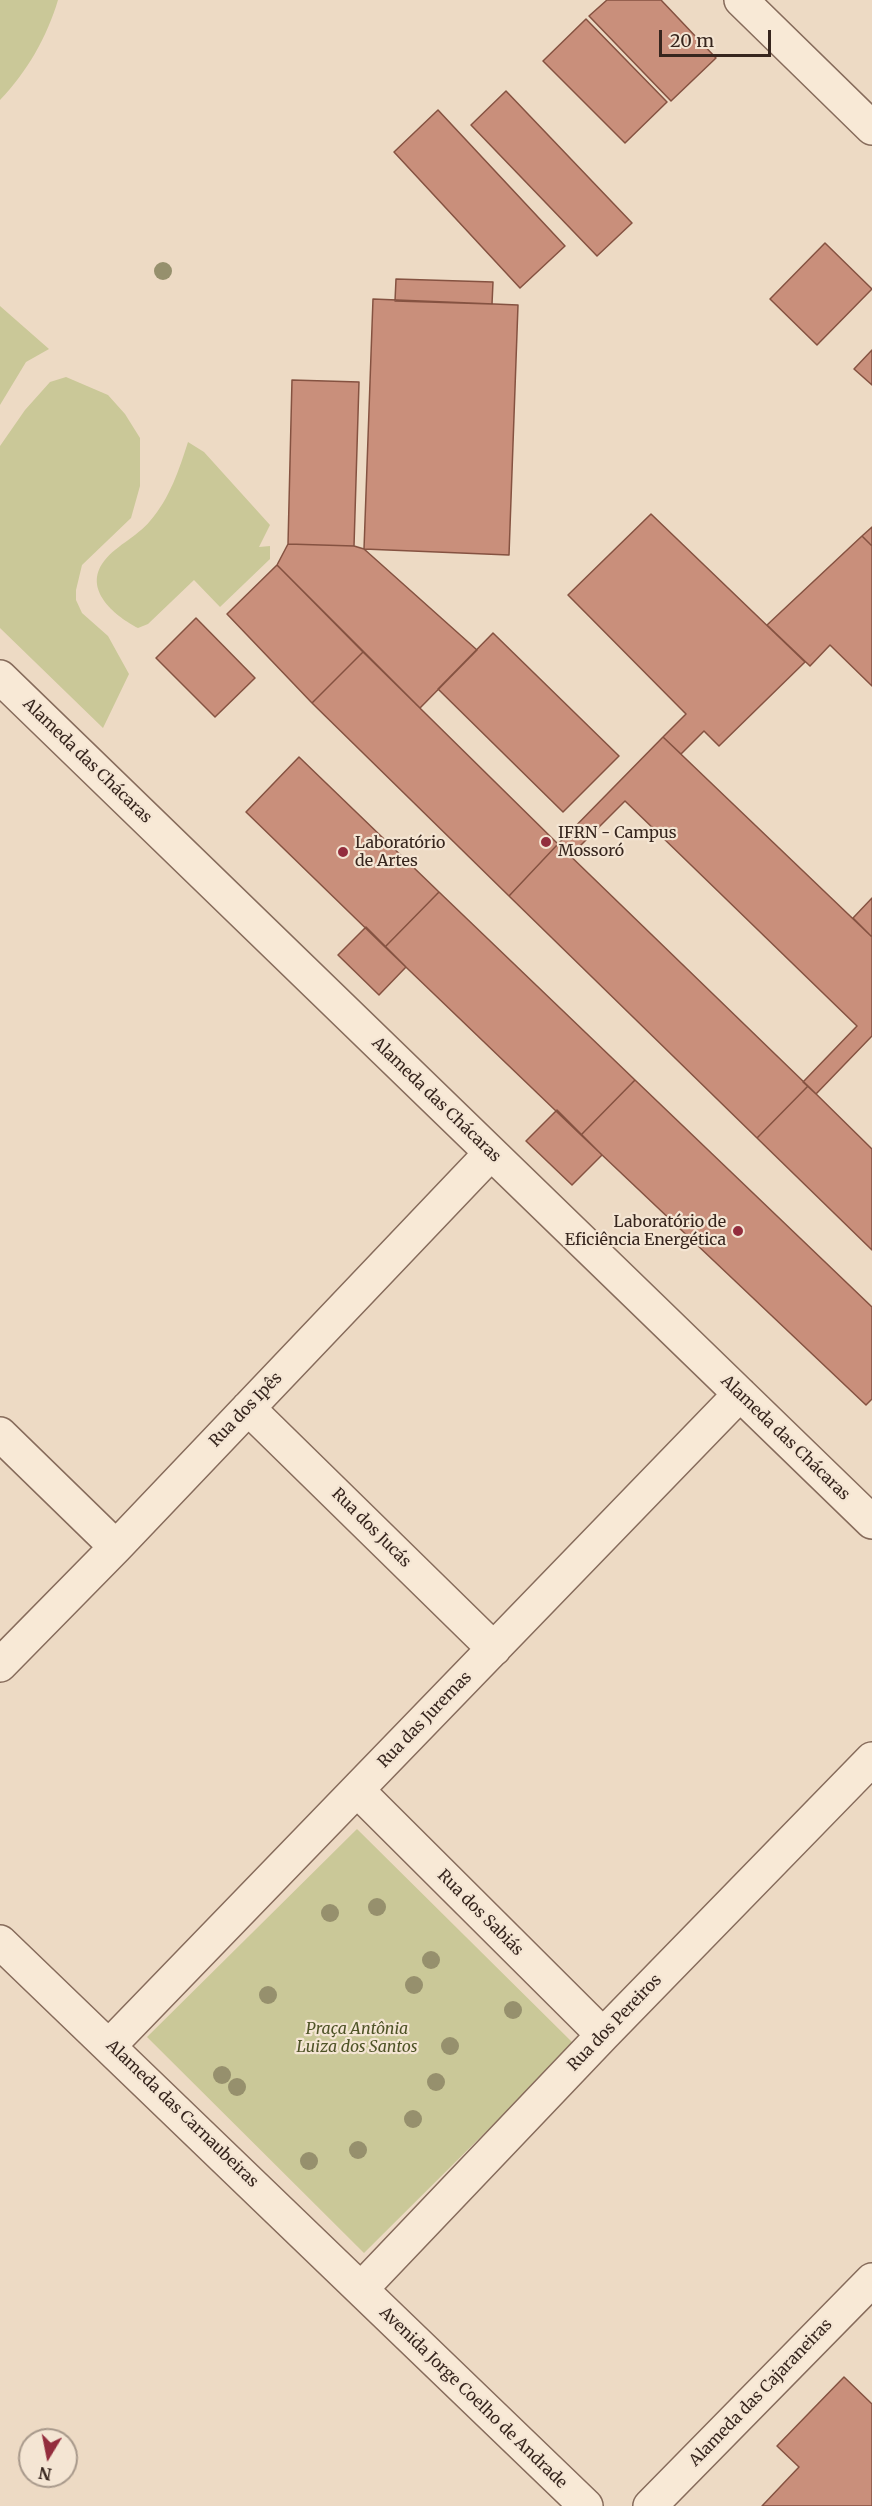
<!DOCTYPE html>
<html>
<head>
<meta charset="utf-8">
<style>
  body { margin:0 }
  #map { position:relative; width:872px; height:2506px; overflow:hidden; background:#eddac4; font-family:Merriweather,serif }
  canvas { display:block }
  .north { position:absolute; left:18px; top:2428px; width:60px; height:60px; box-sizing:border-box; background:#f4e5d3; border:2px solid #a8998b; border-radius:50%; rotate:190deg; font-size:16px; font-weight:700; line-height:24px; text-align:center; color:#37261e }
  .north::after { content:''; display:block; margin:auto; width:21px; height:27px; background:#932d3d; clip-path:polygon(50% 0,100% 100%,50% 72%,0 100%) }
  .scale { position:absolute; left:659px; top:30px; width:112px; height:27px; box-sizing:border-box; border:3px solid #37261e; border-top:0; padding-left:8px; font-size:18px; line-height:21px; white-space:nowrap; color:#37261e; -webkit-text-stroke:4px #f4e5d3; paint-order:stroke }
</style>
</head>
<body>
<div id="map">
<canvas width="872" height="2506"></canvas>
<div class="north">N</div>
<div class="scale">20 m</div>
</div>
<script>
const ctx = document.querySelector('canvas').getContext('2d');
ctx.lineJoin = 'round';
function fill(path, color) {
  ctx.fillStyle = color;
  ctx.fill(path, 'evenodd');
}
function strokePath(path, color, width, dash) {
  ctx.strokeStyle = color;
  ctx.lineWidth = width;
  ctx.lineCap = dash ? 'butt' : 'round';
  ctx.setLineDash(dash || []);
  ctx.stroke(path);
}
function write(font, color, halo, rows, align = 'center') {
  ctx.font = font + ' Merriweather,serif';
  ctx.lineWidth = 4.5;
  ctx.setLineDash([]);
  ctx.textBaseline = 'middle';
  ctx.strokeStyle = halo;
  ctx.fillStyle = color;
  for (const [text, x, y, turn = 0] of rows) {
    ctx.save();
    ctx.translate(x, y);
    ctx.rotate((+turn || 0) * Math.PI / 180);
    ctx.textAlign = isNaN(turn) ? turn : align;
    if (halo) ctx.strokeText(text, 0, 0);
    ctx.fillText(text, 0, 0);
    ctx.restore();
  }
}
fill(new Path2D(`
  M0 0H58C47 37 27 72 0 100Z
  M0 306 49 349 26 362 0 405Z
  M66 377 108 395 125 414 140 438V486L131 518 82 565 76 590V600L82 613 108 636 129 674 103 728 0 628V446L25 410 50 382Z
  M188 442 204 452 270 525 259 547 270 546V559L220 607 194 580 148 624 138 628C117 617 84 592 102 564 113 547 137 537 150 521 170 498 179 470 188 442Z
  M357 1829 574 2044 364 2253 147 2037Z`), '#cac898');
const building = new Path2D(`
  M607 0H661L716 58 671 101 589 16Z
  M586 19 667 102 625 143 543 61Z
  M506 91 632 223 597 256 471 125Z
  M438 110 565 246 520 288 394 152Z
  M825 243 872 289 817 345 770 299Z
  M396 279 493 282 492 304 395 301Z
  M373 299 518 305 509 555 364 549Z
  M872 350V385L854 369Z
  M292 380 359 382 354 546 288 544Z
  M651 514 805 662 719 746 704 731 681 754 663 737 686 714 568 595Z
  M872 527V546L862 536Z
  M862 536 872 546V686L830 645 810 666 767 625Z
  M288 544 354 546 364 549 477 650 420 708 277 565Z
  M277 565 363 652 312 703 227 614Z
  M196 618 255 678 215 717 156 658Z
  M493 633 619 756 563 812 438 689Z
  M363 652 558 844 509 896 312 703Z
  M663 737 872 937V1036L816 1094 803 1082 857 1026 625 801 570 856 558 844Z
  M299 757 439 892 385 947 246 812Z
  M558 844 808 1086 757 1138 509 896Z
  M439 892 635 1080 581 1135 385 947Z
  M872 898V937L853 918Z
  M366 927 406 967 379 995 338 955Z
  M635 1080 872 1307V1399L866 1405 581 1135Z
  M808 1086 872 1149V1250L757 1138Z
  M557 1110 602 1155 572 1185 526 1141Z
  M844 2377 872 2404V2506H762L799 2467 777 2446Z`);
fill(building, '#c98f7b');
strokePath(building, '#855241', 1.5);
const minor = new Path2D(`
  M741 0 872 128
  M0 677 872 1522
  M248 1408 494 1649
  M0 1434 116 1547
  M0 1665 116 1547 491 1153
  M358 1791 603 2035
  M0 1942 586 2506
  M110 2045 740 1394
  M361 2289 603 2035 872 1759
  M650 2506 872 2280`);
strokePath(minor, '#866b5b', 36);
strokePath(minor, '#f8e9d6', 33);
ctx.fillStyle = '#96906d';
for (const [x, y] of [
  [163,271],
  [377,1907],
  [330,1913],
  [431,1960],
  [414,1985],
  [268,1995],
  [513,2010],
  [450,2046],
  [222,2075],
  [436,2082],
  [237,2087],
  [413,2119],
  [358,2150],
  [309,2161]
]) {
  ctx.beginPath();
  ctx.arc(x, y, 9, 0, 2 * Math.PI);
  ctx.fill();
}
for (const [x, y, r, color] of [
  [546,842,6,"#932d3d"],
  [343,852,6,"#932d3d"],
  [738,1231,6,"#932d3d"]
]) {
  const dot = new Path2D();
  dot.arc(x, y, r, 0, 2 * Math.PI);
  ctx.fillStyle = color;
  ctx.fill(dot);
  strokePath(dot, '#f4e5d3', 2);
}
write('16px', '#37261e', '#f4e5d3', [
  ["Alameda das Chácaras",87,761,44],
  ["Alameda das Chácaras",436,1100,44],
  ["Rua dos Ipês",246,1410,-46],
  ["Alameda das Chácaras",785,1438,44],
  ["Rua dos Jucás",371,1528,45],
  ["Rua das Juremas",425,1720,-46],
  ["Rua dos Sabiás",480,1913,45],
  ["Rua dos Pereiros",615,2023,-46],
  ["Alameda das Carnaubeiras",182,2114,44],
  ["Alameda das Cajaraneiras",761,2393,-46],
  ["Avenida Jorge Coelho de Andrade",473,2398,44]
]);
write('16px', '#37261e', '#f4e5d3', [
  ["IFRN - Campus",558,833],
  ["Mossoró",558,851],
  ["Laboratório",355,843],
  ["de Artes",355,861],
  ["Laboratório de",726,1222,"right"],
  ["Eficiência Energética",726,1240,"right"]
], 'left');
write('italic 16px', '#4e5326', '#f4e5d3', [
  ["Praça Antônia",357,2029],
  ["Luiza dos Santos",357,2047]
]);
</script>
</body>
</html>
